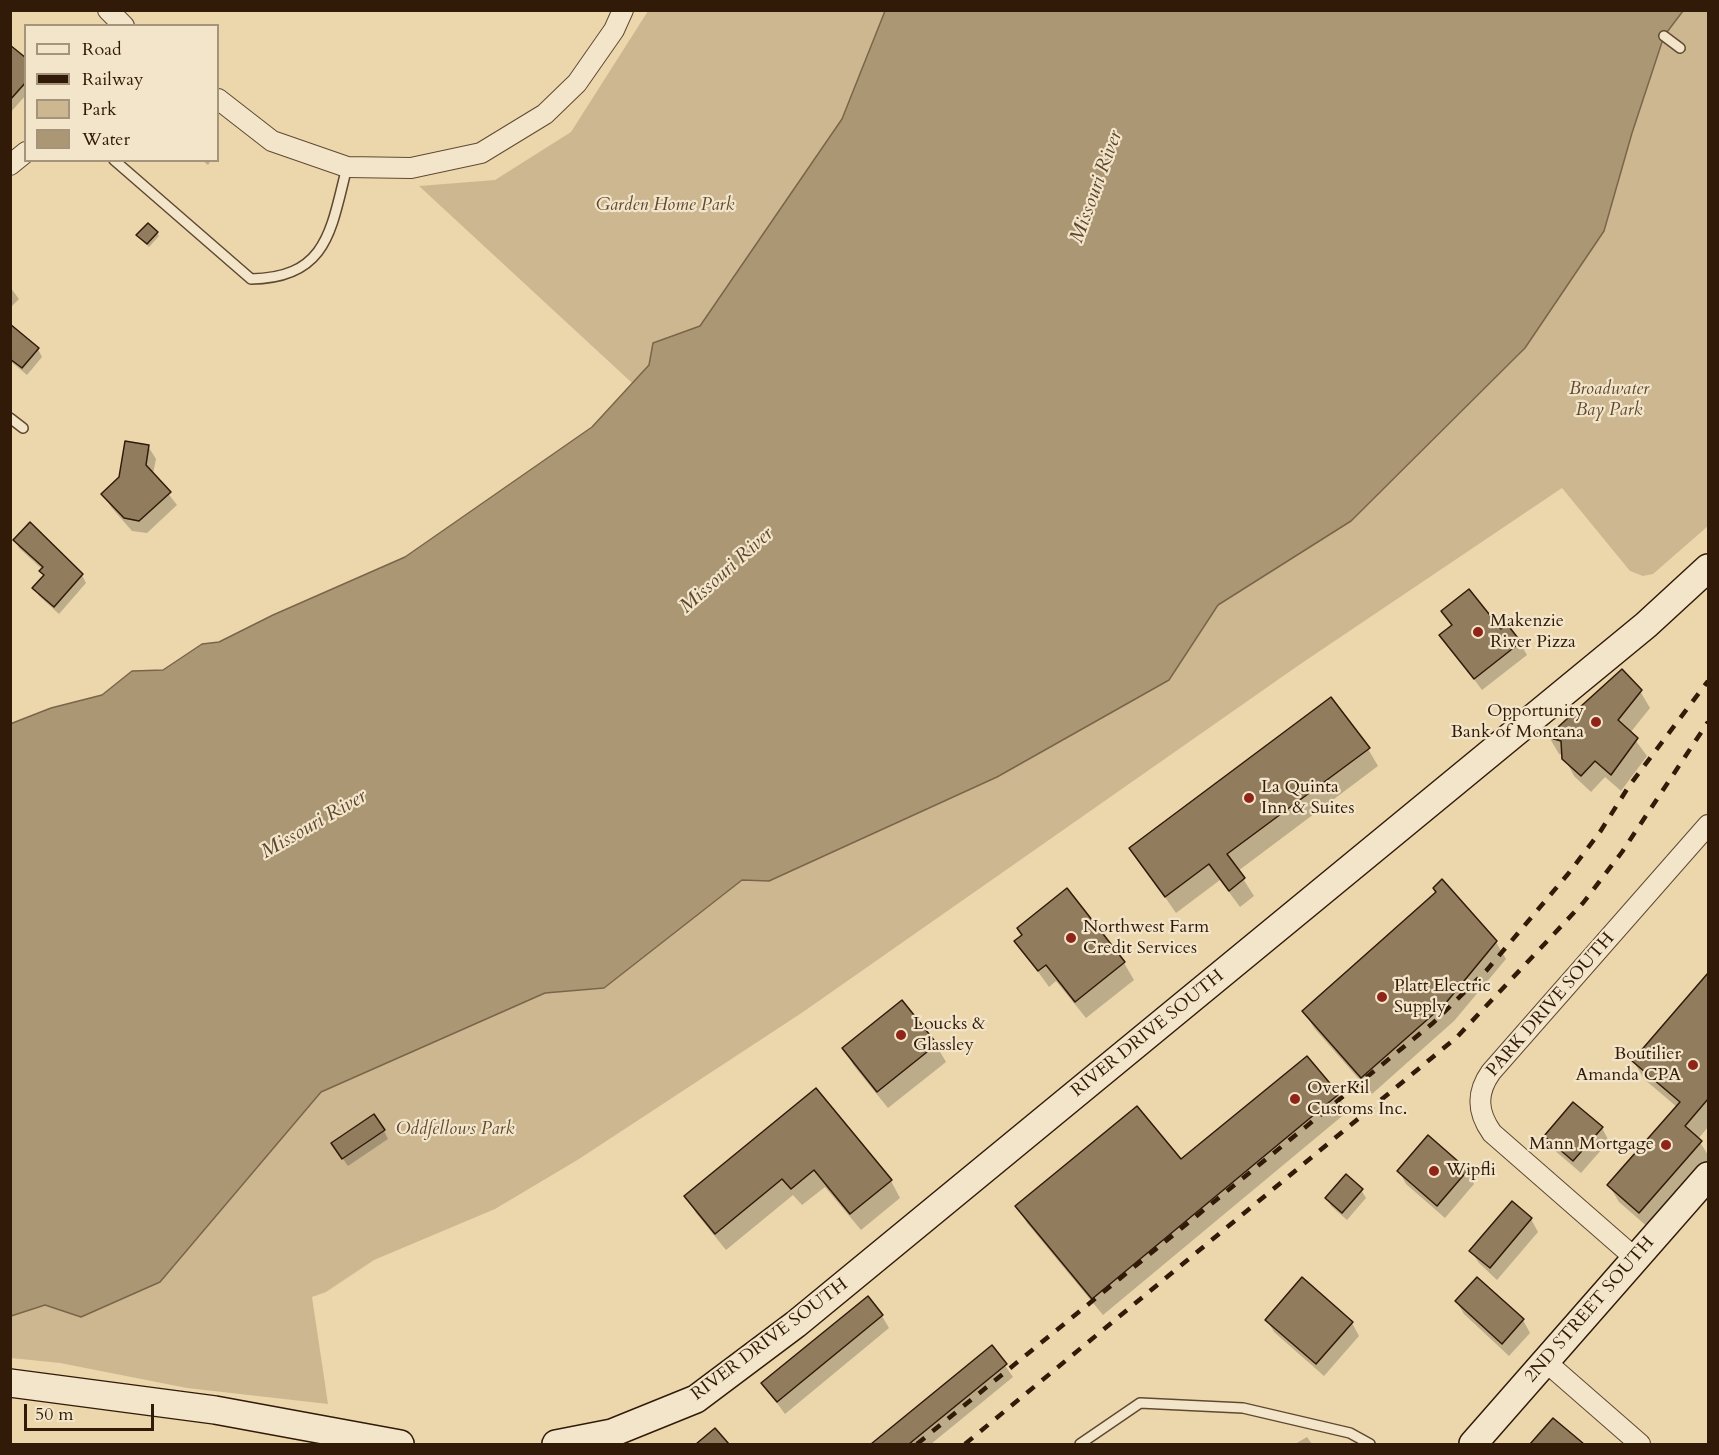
<!DOCTYPE html>
<html>
<head>
<meta charset="utf-8">
<style>
  body { margin:0 }
  #map { position:relative; width:1719px; height:1455px; overflow:hidden; background:#ecd7ad; font-family:Cardo,serif }
  canvas { display:block }
  .frame { position:absolute; inset:0; border:12px solid #311a08; pointer-events:none }
  .legend { position:absolute; left:24px; top:24px; width:195px; height:138px; box-sizing:border-box; background:#f3e5ca; border:2px solid #a5947c; margin:0; padding:8px 10px; list-style:none; font-size:18px; color:#311a08 }
  .legend li { display:flex; align-items:center; gap:12px; height:30px }
  .legend b { width:30px; border:2px solid #a5947c }
  .scale { position:absolute; left:24px; top:1404px; width:130px; height:27px; box-sizing:border-box; border:3px solid #311a08; border-top:0; padding-left:8px; font-size:18px; line-height:21px; white-space:nowrap; color:#311a08; -webkit-text-stroke:4px #f3e5ca; paint-order:stroke }
</style>
</head>
<body>
<div id="map">
<canvas width="1719" height="1455"></canvas>
<div class="frame"></div>
<ul class="legend">
<li><b style="height:8px;background:#f3e5ca"></b>Road</li>
<li><b style="height:8px;background:#311a08"></b>Railway</li>
<li><b style="height:16px;background:#ccb791"></b>Park</li>
<li><b style="height:16px;background:#ac9775"></b>Water</li>
</ul>
<div class="scale">50 m</div>
</div>
<script>
const ctx = document.querySelector('canvas').getContext('2d');
ctx.lineJoin = 'round';
function fill(path, color) {
  ctx.fillStyle = color;
  ctx.fill(path, 'evenodd');
}
function strokePath(path, color, width, dash) {
  ctx.strokeStyle = color;
  ctx.lineWidth = width;
  ctx.lineCap = dash ? 'butt' : 'round';
  ctx.setLineDash(dash || []);
  ctx.stroke(path);
}
function write(font, color, halo, rows, align = 'center') {
  ctx.font = font + ' Cardo,serif';
  ctx.lineWidth = 4.5;
  ctx.setLineDash([]);
  ctx.textBaseline = 'middle';
  ctx.strokeStyle = halo;
  ctx.fillStyle = color;
  for (const [text, x, y, turn = 0] of rows) {
    ctx.save();
    ctx.translate(x, y);
    ctx.rotate((+turn || 0) * Math.PI / 180);
    ctx.textAlign = isNaN(turn) ? turn : align;
    if (halo) ctx.strokeText(text, 0, 0);
    ctx.fillText(text, 0, 0);
    ctx.restore();
  }
}
fill(new Path2D(`
  M648 11H903L760 279 644 394 419 186 495 180 571 132Z
  M1681 11H1708V526L1653 574 1643 576 1630 571 1562 488 1299 665 803 1012 579 1159 495 1209 374 1260 326 1292 312 1297 328 1404 187 1388 60 1363 11 1358 10 1316 45 1304 81 1317 160 1282 321 1092 545 993 604 988 742 880 769 881 997 777 1169 680 1218 605 1351 521 1604 231 1632 133 1664 36Z`), '#ccb791');
const water = new Path2D(`
  M885 11H1683L1664 36 1632 133 1604 231 1525 348 1351 521 1218 605 1169 680 997 777 769 881 742 880 604 988 545 993 321 1092 160 1282 81 1317 45 1305 11 1316 10 724 51 708 102 695 132 671 163 670 202 644 219 642 273 615 405 557 592 427 649 365 653 343 700 326 842 119Z`);
fill(water, '#ac9775');
strokePath(water, '#7b6549', 1.5);
fill(new Path2D(`
  M10 47 26 60V95L10 113Z
  M202 160H211L208 165Z
  M157 233 159 236 149 247 138 235Z
  M10 287 19 299 10 308Z
  M10 334 38 349 42 357 27 375 10 361Z
  M148 446 156 459 153 474 177 505 147 533 132 531 111 507 103 494Z
  M15 540 82 575 86 583 59 614 39 596 34 588 44 577 43 570 19 548Z
  M1443 611 1501 631 1520 643 1527 655 1482 690 1441 635 1452 627Z
  M1640 691 1650 708 1630 733 1647 756 1621 791 1605 777 1591 792 1574 776 1563 755 1559 754 1549 737Z
  M1368 749 1378 766 1238 871 1254 896 1240 907 1220 880 1176 913 1131 848Z
  M1442 881 1496 942 1506 959 1454 1021 1372 1094 1314 1028 1304 1011 1437 893Z
  M1066 890 1124 963 1134 980 1086 1018 1056 981 1049 987 1016 941Z
  M1708 976V1127L1698 1139 1708 1155V1162L1650 1229 1619 1202 1609 1185 1677 1107 1644 1079 1634 1062Z
  M936 1045 946 1062 888 1108 854 1066 844 1049Z
  M1307 1058 1338 1095 1347 1112 1103 1315 1027 1223 1017 1206 1181 1161Z
  M816 1090 891 1181 900 1198 861 1230 825 1187 802 1205 793 1195 726 1250 696 1213 686 1196Z
  M1602 1128 1609 1141 1581 1173 1553 1149 1546 1136Z
  M384 1131 388 1139 348 1166 338 1152Z
  M1428 1138 1467 1171 1474 1184 1445 1218 1406 1184 1399 1171Z
  M1361 1190 1366 1198 1347 1220 1331 1206 1327 1198Z
  M1531 1219 1538 1232 1497 1280 1479 1263 1471 1251Z
  M1302 1280 1352 1323 1359 1336 1324 1376 1274 1332 1267 1320Z
  M1456 1301 1523 1320 1530 1333 1509 1356 1464 1314Z
  M882 1316 889 1328 785 1414 763 1384Z
  M992 1347 1013 1377 931 1444H874Z
  M1553 1420 1581 1444H1535L1534 1442Z
  M1307 1437 1312 1444H1295Z`), '#0003');
const building = new Path2D(`
  M10 45 26 58V82L10 100Z
  M148 223 158 232 147 244 136 235Z
  M10 324 39 348 22 368 10 359Z
  M125 441 149 445 146 465 171 492 139 521 124 518 101 494 119 477Z
  M30 522 83 574 54 607 32 588 44 575 39 571 43 567 13 540Z
  M1469 589 1501 629 1507 624 1521 642 1474 679 1439 635 1452 625 1441 611Z
  M1622 669 1642 690 1618 720 1638 738 1611 775 1595 761 1581 776 1562 759 1561 741 1547 737Z
  M1331 697 1370 748 1227 854 1245 878 1229 891 1209 864 1165 897 1129 848Z
  M1442 879 1497 941 1445 1004 1361 1078 1302 1011 1436 892 1433 888Z
  M1067 888 1125 962 1075 1002 1046 965 1038 971 1014 941 1022 935 1017 928Z
  M1708 973V1099L1685 1126 1702 1141 1639 1213 1607 1185 1680 1102 1632 1061Z
  M902 1000 937 1044 877 1092 842 1048Z
  M1307 1056 1339 1094 1092 1299 1015 1206 1137 1106 1181 1159Z
  M816 1088 892 1180 850 1214 814 1170 791 1189 782 1179 715 1234 684 1196Z
  M1573 1102 1603 1127 1573 1161 1544 1136Z
  M374 1114 385 1130 342 1159 331 1143Z
  M1428 1135 1468 1170 1437 1206 1397 1171Z
  M1346 1174 1363 1189 1342 1213 1325 1198Z
  M1512 1201 1532 1218 1490 1268 1469 1251Z
  M1302 1277 1353 1322 1316 1364 1265 1320Z
  M1477 1277 1524 1319 1502 1344 1455 1301Z
  M868 1296 883 1315 777 1402 761 1383Z
  M992 1345 1007 1364 909 1444H871Z
  M1553 1418 1584 1444H1530Z
  M715 1428 729 1444H696Z`);
fill(building, '#927c5e');
strokePath(building, '#311a08', 1.5);
const lane = new Path2D(`
  M1664 36 1680 48
  M114 160 251 279C328 278 331 229 347 167
  M10 418 23 428
  M1080 1444 1140 1403 1243 1408 1350 1433 1370 1444`);
const street = new Path2D(`
  M108 10 124 26
  M218 99 272 141 347 167 411 168 481 153 545 114 577 83 614 30 623 10
  M10 165 26 152
  M1635 1258 1492 1133C1477 1112 1476 1093 1491 1072L1708 825
  M1546 1362 1640 1444`);
const secondary = new Path2D(`
  M10 1383 215 1410 400 1444
  M556 1444 612 1433 696 1399 796 1324 1646 625 1708 568
  M1473 1444 1708 1176`);
strokePath(lane, '#604931', 12);
strokePath(street, '#604931', 22);
strokePath(secondary, '#311a08', 30);
strokePath(lane, '#f3e5ca', 9);
strokePath(street, '#f3e5ca', 20);
strokePath(secondary, '#f3e5ca', 27);
strokePath(new Path2D(`
  M917 1444 1433 1023 1486 971 1568 874 1600 832 1629 786 1708 681
  M965 1444 1457 1037 1583 903 1622 852 1708 722`), '#311a08', 4.5, [10, 10]);
for (const [x, y, r, color] of [
  [1478,632,6,"#8f2418"],
  [1596,722,6,"#8f2418"],
  [1249,798,6,"#8f2418"],
  [1071,938,6,"#8f2418"],
  [1382,997,6,"#8f2418"],
  [901,1035,6,"#8f2418"],
  [1693,1065,6,"#8f2418"],
  [1295,1099,6,"#8f2418"],
  [1666,1145,6,"#8f2418"],
  [1434,1171,6,"#8f2418"]
]) {
  const dot = new Path2D();
  dot.arc(x, y, r, 0, 2 * Math.PI);
  ctx.fillStyle = color;
  ctx.fill(dot);
  strokePath(dot, '#f3e5ca', 2);
}
write('italic 18px', '#604931', '#f3e5ca', [
  ["Garden Home Park",665,206],
  ["Broadwater",1609,390],
  ["Bay Park",1609,411],
  ["Oddfellows Park",455,1130]
]);
write('18px', '#311a08', '#f3e5ca', [
  ["Makenzie",1490,622],
  ["River Pizza",1490,643],
  ["Opportunity",1584,712,"right"],
  ["Bank of Montana",1584,733,"right"],
  ["La Quinta",1261,788],
  ["Inn & Suites",1261,809],
  ["Northwest Farm",1083,928],
  ["Credit Services",1083,949],
  ["Platt Electric",1394,987],
  ["Supply",1394,1008],
  ["Loucks &",913,1025],
  ["Glassley",913,1046],
  ["Boutilier",1681,1055,"right"],
  ["Amanda CPA",1681,1076,"right"],
  ["OverKil",1307,1089],
  ["Customs Inc.",1307,1110],
  ["Mann Mortgage",1654,1145,"right"],
  ["Wipfli",1446,1171]
], 'left');
write('18px', '#311a08', '#f3e5ca', [
  ["PARK DRIVE SOUTH",1551,1005,-49],
  ["RIVER DRIVE SOUTH",1148,1034,-39],
  ["2ND STREET SOUTH",1590,1310,-49],
  ["RIVER DRIVE SOUTH",770,1340,-37]
]);
write('italic 20px', '#5c462e', '#f3e5ca', [
  ["Missouri River",1097,187,-70],
  ["Missouri River",727,571,-42],
  ["Missouri River",314,825,-30]
]);
</script>
</body>
</html>
